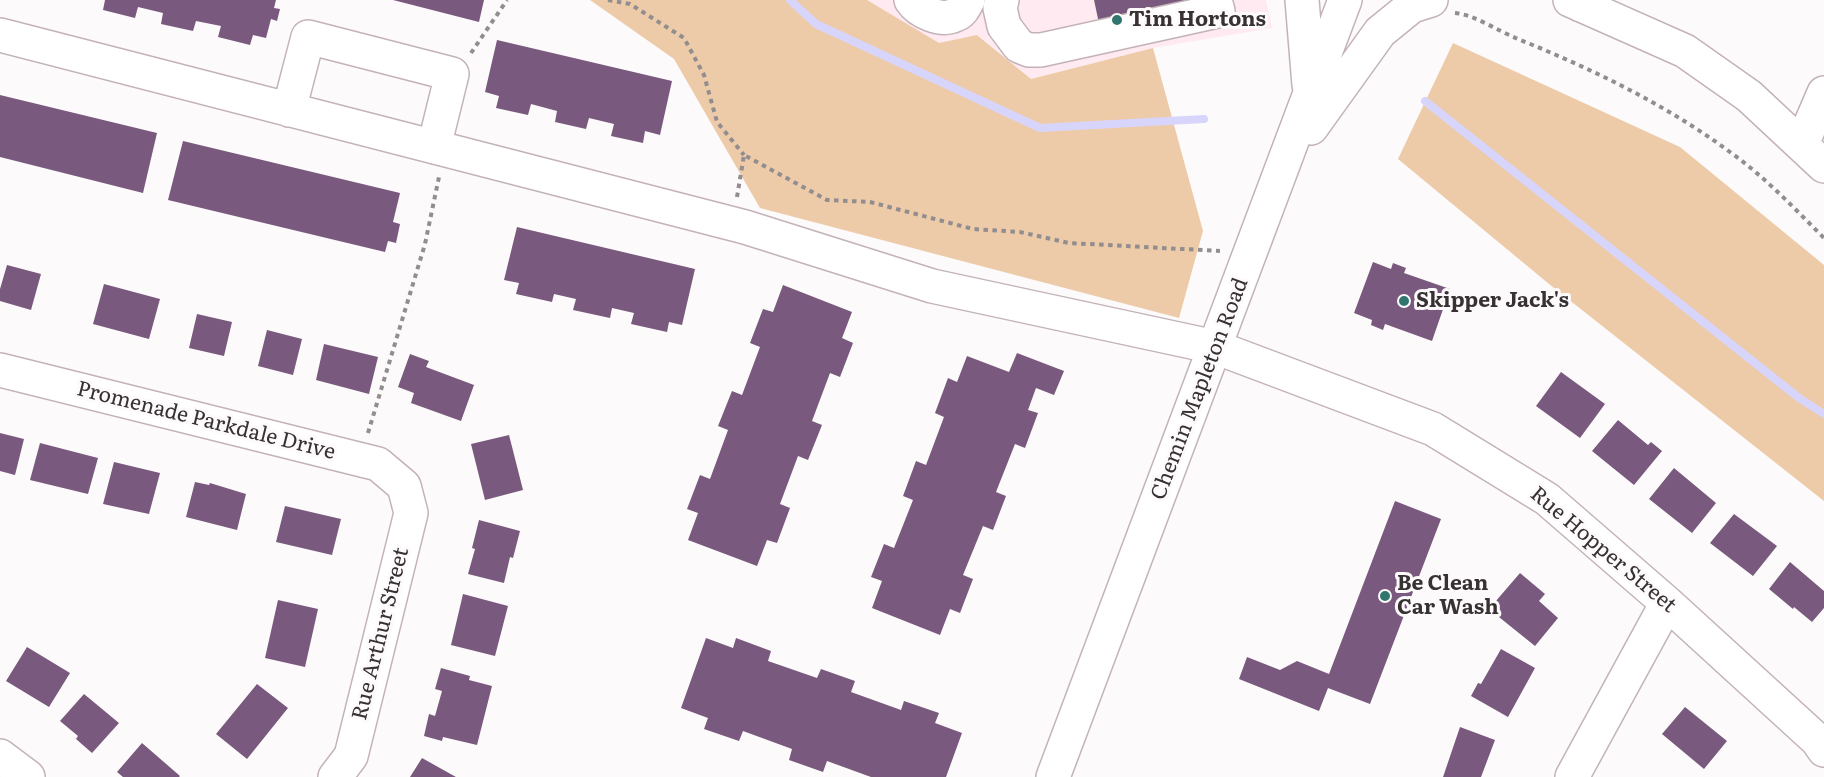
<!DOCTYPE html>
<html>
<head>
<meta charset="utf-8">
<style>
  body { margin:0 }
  canvas { display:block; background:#fdfafb }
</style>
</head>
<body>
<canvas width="1824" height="777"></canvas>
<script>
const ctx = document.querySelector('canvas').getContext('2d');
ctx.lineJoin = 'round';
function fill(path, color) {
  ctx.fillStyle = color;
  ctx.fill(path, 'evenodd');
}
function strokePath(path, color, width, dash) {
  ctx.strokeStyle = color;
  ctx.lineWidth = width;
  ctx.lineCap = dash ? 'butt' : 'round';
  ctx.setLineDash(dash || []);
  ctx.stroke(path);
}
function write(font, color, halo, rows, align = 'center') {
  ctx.font = font + ' Literata,serif';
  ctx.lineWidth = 6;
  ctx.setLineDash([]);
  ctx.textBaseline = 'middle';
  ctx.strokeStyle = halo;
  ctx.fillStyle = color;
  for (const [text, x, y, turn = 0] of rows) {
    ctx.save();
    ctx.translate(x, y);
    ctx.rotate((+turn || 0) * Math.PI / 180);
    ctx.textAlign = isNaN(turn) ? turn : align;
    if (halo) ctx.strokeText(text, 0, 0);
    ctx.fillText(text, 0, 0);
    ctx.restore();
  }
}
fill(new Path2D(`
  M867 0H1266L1272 28 1153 48 1031 79 978 35 939 44Z`), '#feeaf0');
fill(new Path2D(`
  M590 0H867L939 43 977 35 1031 79 1153 48 1203 231 1179 318 760 208 674 59Z
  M1453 43 1680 147 1824 265V501L1549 284 1398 159Z`), '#edcba9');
strokePath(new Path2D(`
  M790 0 816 24 1040 128 1204 119
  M1425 101 1799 398 1824 414`), '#d8d5fd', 8);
fill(new Path2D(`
  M105 0H276L274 8 280 9 277 21 271 19 266 38 253 35 250 45 218 37 221 26 196 21 193 31 161 24 163 13 138 7 135 18 103 10Z
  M393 0H484L479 22Z
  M1094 0H1185L1182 5 1100 28Z
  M497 40 672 81 660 135 645 131 643 143 611 136 614 124 589 118 586 129 555 122 557 111 531 104 528 115 496 108 499 96 485 92Z
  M0 95 157 133 143 193 0 157Z
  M183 141 400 193 393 222 400 224 396 243 388 241 385 252 168 200Z
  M517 227 695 269 682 325 669 322 667 332 631 324 634 313 612 308 610 318 573 310 576 299 554 294 552 302 516 294 519 283 504 280Z
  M1373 262 1391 269 1393 263 1406 268 1404 273 1450 289 1432 341 1385 324 1383 330 1371 325 1372 320 1354 313Z
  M7 265 41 274 31 310 0 301V289Z
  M104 284 160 299 149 339 93 324Z
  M783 285 852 312 842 338 853 343 840 377 830 373 812 421 822 425 808 460 798 456 780 504 790 508 777 543 767 540 757 566 688 540 698 513 687 509 700 475 710 479 728 430 718 426 732 391 742 395 760 347 750 343 763 309 773 312Z
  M197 314 232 322 224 356 189 348Z
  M267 330 302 339 293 375 258 366Z
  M324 344 378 357 369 394 316 380Z
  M1017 353 1064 371 1054 395 1036 388 1028 410 1038 413 1025 448 1015 444 996 492 1006 496 993 530 983 526 963 575 973 579 960 613 950 609 940 635 872 608 882 581 871 577 884 544 894 548 913 500 903 496 916 461 926 465 944 417 935 413 948 378 957 382 967 356 1009 372Z
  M410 354 429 361 426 367 474 385 461 421 411 403 414 393 398 387Z
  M1561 372 1605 404 1580 438 1536 406Z
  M1618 420 1648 445 1651 442 1662 451 1634 485 1592 451Z
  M0 433 24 439 15 475 0 471Z
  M509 435 523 490 485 500 471 444Z
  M40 443 98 458 88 494 30 480Z
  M114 462 160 473 149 514 103 504Z
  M1674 468 1716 503 1692 533 1649 499Z
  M195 482 209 485 210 483 246 494 237 530 186 517Z
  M1395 501 1441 519 1370 704 1328 688 1319 711 1239 679 1247 657 1280 670 1297 661 1329 674Z
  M285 506 341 519 332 555 276 542Z
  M1734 514 1777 546 1753 576 1710 543Z
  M479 520 520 531 513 558 510 557 504 583 468 574 475 549 472 548Z
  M1790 562 1824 591V608L1812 622 1794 607 1793 609 1769 589Z
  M1520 573 1545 594 1539 601 1558 618 1535 646 1489 609Z
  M463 594 508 606 495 656 451 645Z
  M278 600 318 609 305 667 265 658Z
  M706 638 733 648 736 638 771 651 768 661 817 678 821 669 855 681 851 692 901 710 904 701 939 713 935 723 962 733 946 777H871L827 761 823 772 789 760 792 749 743 731 739 741 704 729 708 718 681 708Z
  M27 647 70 673 49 707 6 681Z
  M1501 649 1535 668 1508 717 1471 696 1478 683 1481 684Z
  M441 668 470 676 469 680 492 686 477 745 443 737 442 741 424 736 429 714 435 716 442 691 435 689Z
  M257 684 288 708 247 759 216 734Z
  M84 694 119 723 92 753 76 739 78 736 60 721Z
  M1685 707 1727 741 1704 769 1662 734Z
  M1460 727 1495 740 1481 777H1443Z
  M142 743 180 776 179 777H123L117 772Z
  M422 758 456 777H410Z`), '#79597d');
const minor = new Path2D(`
  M911 0C919 12 941 22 955 15 962 13 965 6 968 0
  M1002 0 1000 8 1004 26 1019 46 1029 50H1041L1218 11 1215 0
  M1570 0 1685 51 1749 96 1824 166
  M0 35 745 227 932 286 1215 347 1433 429 1547 499 1667 603 1817 740 1824 750
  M289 110 308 37 452 74 434 147
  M1802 144 1824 93
  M0 370 378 464 404 486 411 513 351 756 335 777
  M0 756 28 777
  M1572 777 1667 603`);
const major = new Path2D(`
  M1302 0 1309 85
  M1574 0 1581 5
  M1311 128 1380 32 1412 6 1431 0
  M1053 777 1345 0`);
strokePath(minor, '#c3b3b8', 36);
strokePath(major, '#c3b3b8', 36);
strokePath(new Path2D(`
  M608 0 630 4 684 38 704 75 717 122 744 155
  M1455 13C1475 15 1498 31 1518 39 1592 69 1665 104 1730 152 1765 177 1794 208 1824 238
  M471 53 507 0
  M737 197 744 155 827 200 870 202 973 229 1020 232 1069 243 1220 251
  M368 433 425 244 439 177`), '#928d8f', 4, [4.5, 4.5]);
strokePath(minor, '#fff', 33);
strokePath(major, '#fff', 33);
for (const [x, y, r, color] of [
  [1117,20,6,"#30766e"],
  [1404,301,6,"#30766e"],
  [1385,596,6,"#30766e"]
]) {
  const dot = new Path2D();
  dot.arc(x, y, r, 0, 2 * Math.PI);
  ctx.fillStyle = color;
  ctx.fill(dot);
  strokePath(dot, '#fdfafb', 2);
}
write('bold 21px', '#373133', '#fdfafb', [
  ["Tim Hortons",1129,20],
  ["Skipper Jack's",1416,301],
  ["Be Clean",1397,584],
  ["Car Wash",1397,608]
], 'left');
write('21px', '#373133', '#fdfafb', [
  ["Chemin Mapleton Road",1200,389,-69],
  ["Promenade Parkdale Drive",206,421,14],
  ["Rue Hopper Street",1603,550,40],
  ["Rue Arthur Street",381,634,-76]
]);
</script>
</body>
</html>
